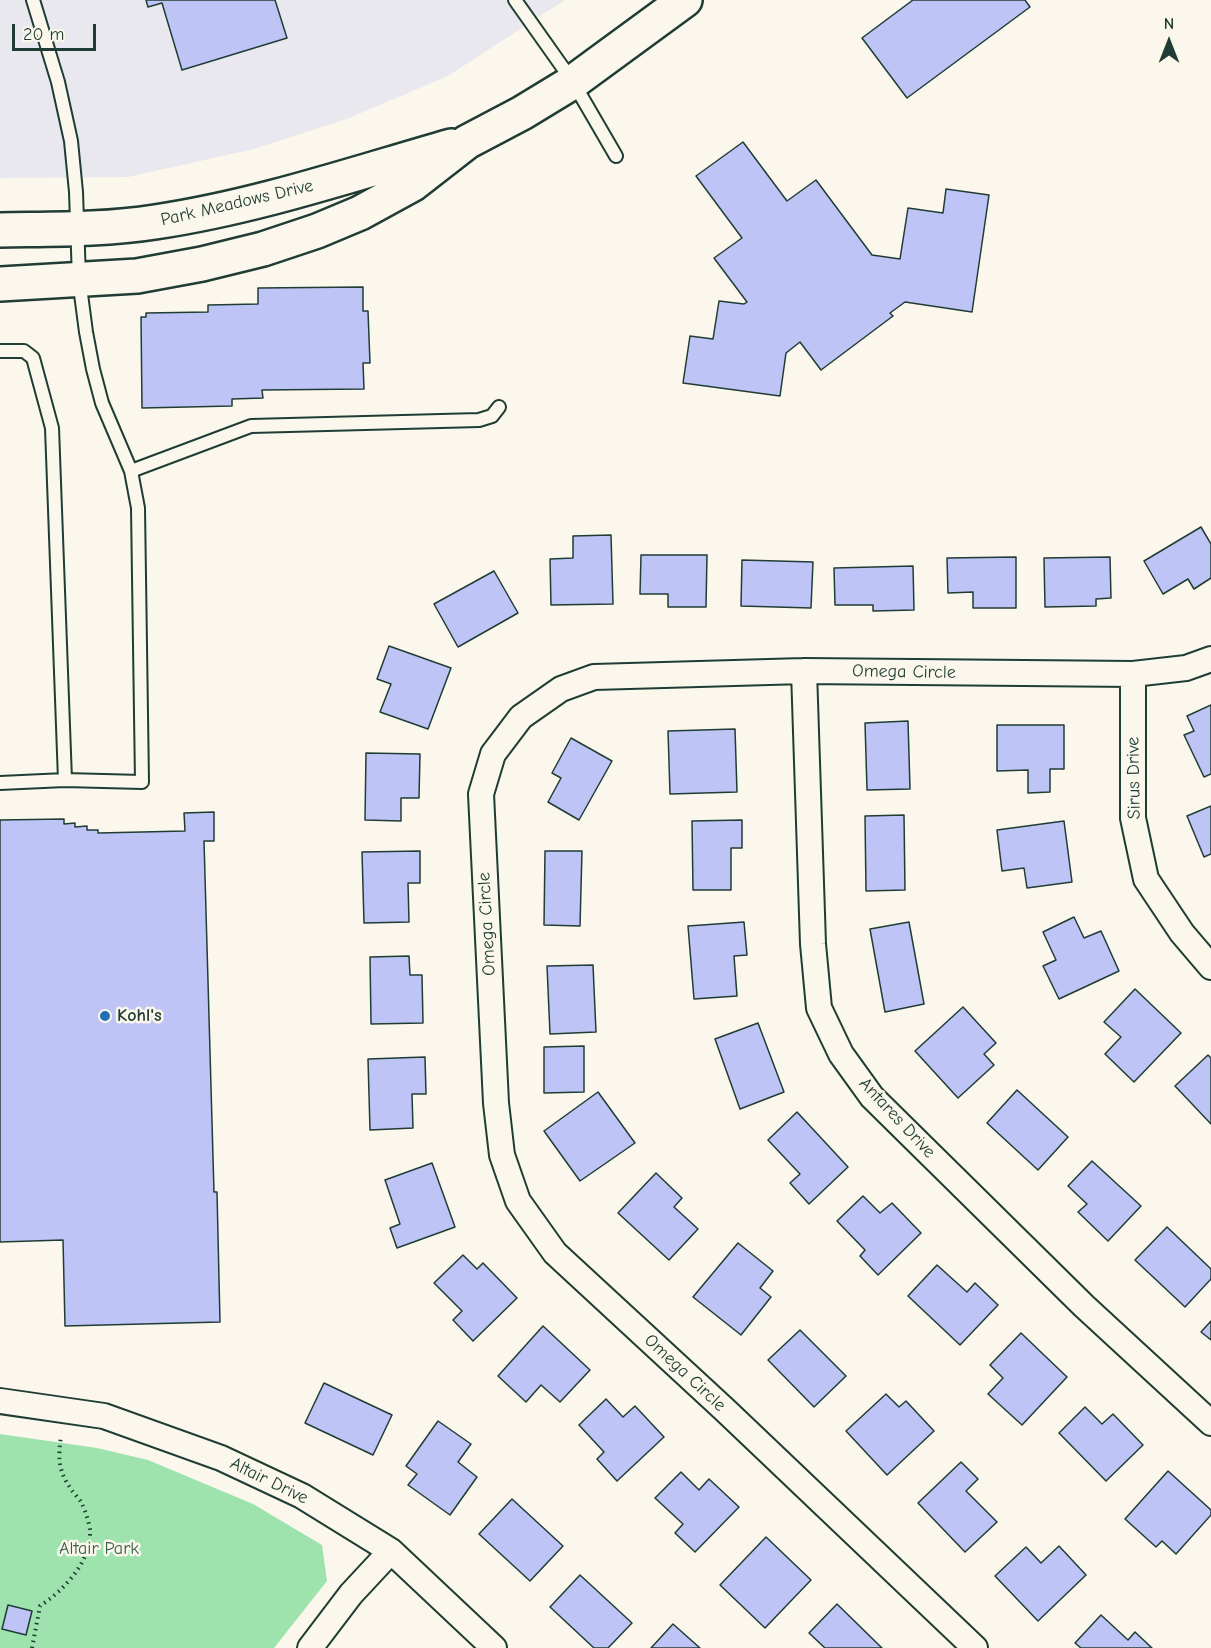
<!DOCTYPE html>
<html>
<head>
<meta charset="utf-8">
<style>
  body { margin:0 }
  #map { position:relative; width:1211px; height:1648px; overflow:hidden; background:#fbf7ec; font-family:"Comic Neue",sans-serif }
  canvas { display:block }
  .north { position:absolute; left:1139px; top:12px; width:60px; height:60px; -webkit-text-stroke:4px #fbf7ec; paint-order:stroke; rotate:0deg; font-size:16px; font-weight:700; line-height:24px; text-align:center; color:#1f3d34 }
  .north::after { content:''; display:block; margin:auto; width:21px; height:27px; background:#1f3d34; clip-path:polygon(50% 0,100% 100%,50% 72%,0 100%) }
  .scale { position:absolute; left:12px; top:24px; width:84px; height:27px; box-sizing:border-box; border:3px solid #1f3d34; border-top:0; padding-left:8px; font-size:18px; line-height:21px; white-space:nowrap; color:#1f3d34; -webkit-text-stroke:4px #fbf7ec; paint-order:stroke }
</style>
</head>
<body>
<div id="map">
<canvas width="1211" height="1648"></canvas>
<div class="north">N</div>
<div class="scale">20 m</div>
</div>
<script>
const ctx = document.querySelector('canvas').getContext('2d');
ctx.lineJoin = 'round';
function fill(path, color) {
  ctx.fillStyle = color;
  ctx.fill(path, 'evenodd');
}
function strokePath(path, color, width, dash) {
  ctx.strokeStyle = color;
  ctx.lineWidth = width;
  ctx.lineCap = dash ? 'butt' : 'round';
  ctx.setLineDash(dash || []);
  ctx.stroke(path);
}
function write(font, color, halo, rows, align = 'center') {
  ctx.font = font + ' "Comic Neue",sans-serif';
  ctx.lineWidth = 5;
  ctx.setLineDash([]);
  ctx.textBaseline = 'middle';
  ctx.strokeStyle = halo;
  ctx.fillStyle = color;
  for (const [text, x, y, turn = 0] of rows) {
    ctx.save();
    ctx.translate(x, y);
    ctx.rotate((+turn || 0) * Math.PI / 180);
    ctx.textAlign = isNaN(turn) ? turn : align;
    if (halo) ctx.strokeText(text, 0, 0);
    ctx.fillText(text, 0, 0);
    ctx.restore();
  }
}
fill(new Path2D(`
  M0 0H565L448 76 347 119 254 149 128 177 0 178Z`), '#e9e8ef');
fill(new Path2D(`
  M0 1434 97 1448 148 1460 253 1504 322 1545 327 1581 274 1648H0Z`), '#9ee2ae');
const building = new Path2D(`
  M146 0H275L287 38 182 70 162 3 148 7Z
  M913 0H1025L1030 7 907 98 862 38Z
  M743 142 787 201 816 180 872 255 900 259 908 208 943 213 946 189 989 195 972 312 905 302 890 313 893 316 821 370 800 342 786 353 780 396 683 383 690 336 713 339 719 301 744 304 747 302 714 258 742 238 696 176Z
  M363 287V311H368L370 363H363L364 389 262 390 263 398 232 399V406L142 408 141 317H146V313L208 312V305L258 304V288Z
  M1201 527 1211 544V578L1194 589 1188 579 1163 594 1144 561Z
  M611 535 613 604 551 605 550 559 573 558V536Z
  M641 555H707L706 607H668V594H640Z
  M1016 557V608H973V592L948 593 947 558Z
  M1110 557 1111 598 1096 599V606L1045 607 1044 558Z
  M742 560 813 562 811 608 741 606Z
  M913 566 914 610 873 611V605H835L834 568Z
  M494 571 518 613 458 647 434 604Z
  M389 646 451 668 428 729 380 712 391 684 377 679Z
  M1211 705V774L1204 777 1184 735 1194 731 1187 716Z
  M908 721 910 789 867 790 865 723Z
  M997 725H1064V769H1050V792L1028 793V770L997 771Z
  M735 729 737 792 670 794 668 731Z
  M571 738 612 761 579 820 548 802 561 778 552 773Z
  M366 753 420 754 419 798H401V821L365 820Z
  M1211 806V854L1204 857 1187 816Z
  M214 812V841H204L214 1192H217L220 1322 65 1326 63 1240 0 1242V820L64 819V824L75 823V827L87 826V830H98V833L185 831 184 813Z
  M904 815 905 890 866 891 865 816Z
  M742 820V848H731V890H693L692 821Z
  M1064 821 1072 882 1027 888 1024 868 1002 871 997 830Z
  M420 851V883H408L409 922 364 923 362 852Z
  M545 851H582L580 926 544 925Z
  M1074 917 1084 938 1101 931 1119 971 1059 999 1043 966 1056 960 1043 932Z
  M744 922 747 955 734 956 737 996 694 999 688 926Z
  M909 922 924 1004 885 1012 870 929Z
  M409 956 410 975H422L423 1023 371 1024 370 957Z
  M593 965 596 1032 550 1034 547 966Z
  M1135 989 1181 1033 1134 1082 1105 1054 1121 1037 1104 1022Z
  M963 1007 996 1043 984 1054 994 1065 958 1098 915 1051Z
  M758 1023 784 1092 740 1109 715 1039Z
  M584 1046V1092L544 1093V1047Z
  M1208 1055 1211 1058V1124L1175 1086Z
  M425 1057 426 1094H412L413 1128 370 1130 368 1059Z
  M1017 1090 1068 1137 1038 1170 987 1123Z
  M598 1092 635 1143 580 1181 544 1131Z
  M797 1112 848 1167 809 1204 790 1183 800 1174 768 1140Z
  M1092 1161 1141 1206 1108 1241 1078 1212 1087 1204 1068 1186Z
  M432 1163 455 1227 397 1248 390 1228 400 1224 385 1180Z
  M656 1173 682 1198 674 1207 698 1229 669 1260 618 1213Z
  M863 1196 880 1213 892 1203 921 1233 878 1275 860 1256 865 1250 837 1221Z
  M1167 1227 1211 1269V1279L1185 1307 1135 1260Z
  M738 1243 773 1271 760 1288 771 1297 741 1335 693 1297Z
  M463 1255 477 1269 483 1263 517 1298 473 1341 453 1320 462 1311 434 1283Z
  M937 1265 967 1292 975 1283 998 1305 960 1345 908 1296Z
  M1211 1321V1340L1201 1332Z
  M543 1326 590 1370 560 1402 541 1385 526 1402 498 1376Z
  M800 1330 846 1376 814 1407 768 1360Z
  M1021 1333 1067 1377 1022 1425 988 1394 1003 1378 990 1365Z
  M324 1383 392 1415 373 1455 305 1423Z
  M886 1394 899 1407 906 1401 934 1431 887 1475 846 1431Z
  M606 1399 623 1417 635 1406 664 1437 617 1481 597 1459 604 1452 579 1425Z
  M1085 1407 1102 1424 1113 1414 1143 1445 1106 1481 1059 1433Z
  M438 1421 471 1444 458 1462 477 1477 450 1515 408 1485 417 1474 406 1466Z
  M961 1462 978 1479 966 1491 997 1522 965 1552 918 1503Z
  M1168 1471 1211 1510V1515L1176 1554 1162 1541 1156 1547 1125 1519Z
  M681 1472 699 1490 709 1479 739 1507 695 1552 675 1533 683 1524 655 1498Z
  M512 1499 563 1546 530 1581 479 1534Z
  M766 1537 811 1580 765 1628 720 1585Z
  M1059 1546 1086 1575 1038 1621 995 1576 1026 1547 1041 1563Z
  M580 1575 632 1623 608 1648H594L550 1607Z
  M837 1604 882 1648H825L809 1633Z
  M8 1605 32 1611 26 1635 2 1629Z
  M1101 1615 1128 1640 1135 1632 1152 1648H1081L1075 1643Z
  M673 1624 700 1648H651Z`);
fill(building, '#bec4f6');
strokePath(building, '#1f3d34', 1.5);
const lane = new Path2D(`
  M515 0 573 82 616 156
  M0 351H24L33 358 52 428 65 780
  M131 471 251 426 479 420 492 416 499 407
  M0 783 65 780 142 782 138 508 131 471 102 403 93 369 86 332 79 279 76 192 71 141 58 82 33 0`);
const street = new Path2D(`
  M804 671 813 944 819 1008 841 1054 872 1097 1084 1306 1211 1423
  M1133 674V818L1146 879 1182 933 1211 967
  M0 1401 104 1416 221 1458 302 1496 391 1551 494 1648
  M310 1648 351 1594 391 1551
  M975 1648 725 1410 555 1253 518 1201 502 1155 496 1103 481 794 493 754 521 717 561 689 594 677 804 671 1133 674 1186 668 1211 659`);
const secondary = new Path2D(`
  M0 230C51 229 104 230 155 222 256 207 353 174 451 146
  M0 284 137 276 202 264 263 249 317 231 360 213 413 184 467 142 522 113 573 82 685 0`);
strokePath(lane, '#1f3d34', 16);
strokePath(street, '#1f3d34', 28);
strokePath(secondary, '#1f3d34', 38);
strokePath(new Path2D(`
  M32 1648 40 1606C64 1590 91 1562 90 1531 90 1525 85 1510 82 1504 80 1499 74 1494 71 1489 58 1470 58 1459 61 1436`), '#1f3d34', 4, [1.5, 4.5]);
strokePath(lane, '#fbf7ec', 12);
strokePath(street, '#fbf7ec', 24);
strokePath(secondary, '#fbf7ec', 33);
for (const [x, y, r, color] of [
  [105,1016,6,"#1f6fb2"]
]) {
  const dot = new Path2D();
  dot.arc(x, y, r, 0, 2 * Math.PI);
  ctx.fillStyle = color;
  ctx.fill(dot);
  strokePath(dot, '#fbf7ec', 2);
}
write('18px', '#1f3d34', '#fbf7ec', [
  ["Park Meadows Drive",237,203,-13],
  ["Omega Circle",904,672,1],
  ["Sirus Drive",1134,778,-91],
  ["Omega Circle",487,924,-93],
  ["Antares Drive",897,1118,47],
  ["Omega Circle",685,1373,43],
  ["Altair Drive",269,1481,26]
]);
write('bold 18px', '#1f3d34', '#fbf7ec', [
  ["Kohl's",117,1016]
], 'left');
write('18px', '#385e4c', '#fbf7ec', [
  ["Altair Park",99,1549]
]);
</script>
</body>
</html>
